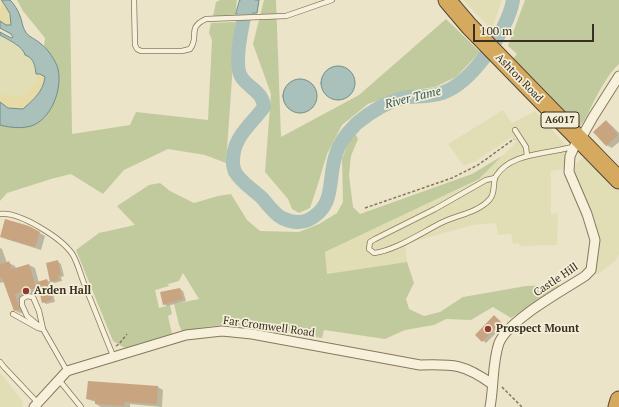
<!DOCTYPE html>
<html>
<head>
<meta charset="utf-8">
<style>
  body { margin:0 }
  #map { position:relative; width:619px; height:407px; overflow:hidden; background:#ece4c8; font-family:"PT Serif",serif }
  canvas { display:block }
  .scale { position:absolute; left:473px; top:24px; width:121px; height:18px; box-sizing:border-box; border:2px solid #382e21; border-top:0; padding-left:5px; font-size:12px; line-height:14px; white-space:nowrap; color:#382e21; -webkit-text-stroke:3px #f4eed7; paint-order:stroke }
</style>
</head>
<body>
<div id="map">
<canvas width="619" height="407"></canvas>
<div class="scale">100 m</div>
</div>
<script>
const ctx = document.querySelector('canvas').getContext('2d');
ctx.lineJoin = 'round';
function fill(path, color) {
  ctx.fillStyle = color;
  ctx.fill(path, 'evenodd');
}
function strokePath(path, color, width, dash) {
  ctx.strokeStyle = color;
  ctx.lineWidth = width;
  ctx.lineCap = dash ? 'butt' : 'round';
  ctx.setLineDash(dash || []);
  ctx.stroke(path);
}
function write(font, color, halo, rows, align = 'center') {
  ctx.font = font + ' "PT Serif",serif';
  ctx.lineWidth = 3.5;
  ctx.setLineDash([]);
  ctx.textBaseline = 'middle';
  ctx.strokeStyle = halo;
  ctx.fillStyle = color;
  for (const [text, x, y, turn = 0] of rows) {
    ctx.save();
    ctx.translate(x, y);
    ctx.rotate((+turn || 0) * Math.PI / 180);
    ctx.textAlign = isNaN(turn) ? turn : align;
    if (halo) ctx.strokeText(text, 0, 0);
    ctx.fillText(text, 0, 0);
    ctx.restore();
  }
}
fill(new Path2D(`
  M463 0H502L492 30Z
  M0 35 12 42 24 51 33 61 37 81 25 95 16 97 0 93Z
  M503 110 512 123 535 111 566 145V169L551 171V214L558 213 557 245 520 246 519 243 513 244 511 234 498 235 496 223 473 225 405 244 407 262 326 275 325 252 479 179 516 142 512 137 476 161 464 166 448 144Z
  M587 154 619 190V254L617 259 599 274H593L598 240 595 223 592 212 578 188 574 175V169L577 163Z
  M0 372 22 400 23 407H0Z`), '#e1deb6');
fill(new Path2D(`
  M17 0H70L72 134 130 125 136 112 208 120 212 40 209 33 211 23 236 22 226 163 205 155 168 149 124 170 103 194 71 174 51 179 7 193 0 201V125C13 128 25 127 38 123L54 59 44 46 45 38 23 11Z
  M220 0H237L235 16H213L216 2Z
  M264 0H276L281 137 359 95 446 19 480 52 456 77 435 87 402 92 368 104 342 125 327 154 318 184 310 208 299 213 292 209 288 199 265 172 271 94 253 44Z
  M525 0H619V64C608 74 600 90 593 103 588 113 585 122 577 129L512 60 517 54 508 46Z
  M355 133 358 139 351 156 349 175 353 207 360 214 472 174 502 156 479 179 325 252 327 274 407 262 414 283 406 299 409 309 424 316 440 312 463 297 526 286 562 285 511 318 493 307 471 320 446 319 434 325 405 330 385 339 324 330 322 338 231 324 205 327 183 333 179 325 174 304 199 299 183 273 179 281 168 284 169 286 155 290 159 308 170 305 172 314 168 316 172 334 125 348 113 341 76 250 99 233 135 225 117 206 149 185 160 183 170 191 194 203 218 196 231 194 247 220 260 231 299 232 319 224 337 213 343 202 342 159 349 141Z`), '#c1ca9c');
fill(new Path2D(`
  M0 0H2L10 14V26L6 25 0 21V8L1 4Z
  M36 74H40L45 76C43 92 34 99 23 109L8 108 0 102V93C23 99 22 98 37 81Z`), '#e6daa7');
const water = new Path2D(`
  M2 0H10C14 4 18 10 20 16 22 20 22 26 25 31 28 37 36 39 41 44 48 49 56 61 58 69 62 87 54 111 39 122 29 130 11 128 0 125V102L8 108 23 109C34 99 43 92 45 77L40 74H36C35 66 34 58 25 55 24 47 7 39 0 35V32L11 38 13 37 11 34 0 28V21L6 25H11L10 14Z
  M240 0H259L257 13 236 14Z
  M321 83a17 17 0 1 1 34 0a17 17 0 1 1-34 0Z
  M283 96a17 17 0 1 1 34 0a17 17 0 1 1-34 0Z`);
fill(water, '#a9c0bb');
strokePath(water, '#708e89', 1);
fill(new Path2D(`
  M606 121 611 125 619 133V142L612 148 606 145Z
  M29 227 45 236 41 250 6 239 1 236Z
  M0 248 2 249 7 263H9L15 266 16 269 29 265 35 268 39 283 47 280 50 282 55 302 46 304 43 302 40 291 20 297 25 312 20 313 14 310 4 282 0 283Z
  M57 261 61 264 64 276 61 277 62 281 54 283 51 281Z
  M180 289 183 291 186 301 167 306 164 304Z
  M498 319 504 325 486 343 476 335Z
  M158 387 163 390 162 407 130 404V407H101L96 404V402L87 399Z`), '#0003');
strokePath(new Path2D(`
  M248 0C244 17 232 65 242 78 250 89 263 92 264 107 251 125 232 137 233 163 233 165 234 169 235 172 241 182 252 189 261 197 268 204 273 213 282 218 291 222 300 224 308 220 337 206 327 179 336 154 339 143 348 132 356 124 370 112 391 99 409 97 420 96 431 97 442 93 472 83 508 30 513 0`), '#a9c0bb', 14);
fill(new Path2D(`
  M606 120 618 135 606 146 593 132Z
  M5 219 29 226 40 232 35 247 0 237Z
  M58 260 61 275 58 276 59 280 50 282 46 263Z
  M9 261 12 269 29 264 36 288 15 294 20 309 14 311 2 278H0V265Z
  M47 279 52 300 42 303 37 282Z
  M180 288 183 299 163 305 160 292Z
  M494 315 501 322 482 342 475 335Z
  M88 381 158 386 157 404 125 402 124 406 95 404V400L86 399Z`), '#c8a480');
const lane = new Path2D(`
  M134 0 135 45 137 49 141 51H182L190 49C200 37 186 28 206 19L286 16 332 0
  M515 130 526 147 527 156
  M495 178 486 180 435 209 375 239 370 242 369 249 374 253C395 251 424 231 443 222 458 215 479 212 490 199 496 192 492 183 496 176 508 157 533 155 553 151 560 150 567 148 574 147
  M0 214C20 212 62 238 73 255 78 264 81 276 85 286 95 310 104 334 114 358
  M13 314 38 328 43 329 39 311 33 297 27 296 22 299V305L27 316 43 329 67 371
  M0 362 4 367 38 403
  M59 380 81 407`);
const street = new Path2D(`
  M34 407 67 371 186 335 222 331 252 334 420 365C454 364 464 364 492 384
  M490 407C494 387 492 363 499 343 508 320 564 290 585 276L591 270 595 240 587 214 569 172 570 156 576 143 580 140 593 117 619 76`);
const highway = new Path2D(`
  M447 0 469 26 619 180
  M617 407 619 400`);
strokePath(lane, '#87775e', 6);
strokePath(street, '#87775e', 11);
strokePath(highway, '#554532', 19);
strokePath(new Path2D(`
  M365 208 452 178 478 165 514 139
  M116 346 119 344 127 334
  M502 387 522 407`), '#87775e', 1.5, [3, 2]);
strokePath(lane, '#f7f1db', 4.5);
strokePath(street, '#f7f1db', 9);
strokePath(highway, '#d5aa5f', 17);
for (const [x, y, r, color] of [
  [26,291,4,"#923932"],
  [488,329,4,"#923932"]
]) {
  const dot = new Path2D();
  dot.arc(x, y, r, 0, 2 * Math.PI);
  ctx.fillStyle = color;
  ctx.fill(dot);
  strokePath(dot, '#f4eed7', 1.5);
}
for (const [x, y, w] of [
  [560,120,38]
]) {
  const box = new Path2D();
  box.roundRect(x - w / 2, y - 8, w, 16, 3);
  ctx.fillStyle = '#f4eed7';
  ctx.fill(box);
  strokePath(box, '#382e21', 1);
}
write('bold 10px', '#382e21', null, [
  ["A6017",560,120]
]);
write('11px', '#382e21', '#f4eed7', [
  ["Ashton Road",519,78,46],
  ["Castle Hill",556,280,-34],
  ["Far Cromwell Road",269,327,8]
]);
write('bold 11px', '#382e21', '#f4eed7', [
  ["Arden Hall",34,291],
  ["Prospect Mount",496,329]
], 'left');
write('italic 12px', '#315657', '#f4eed7', [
  ["River Tame",413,98,-14]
]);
</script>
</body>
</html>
